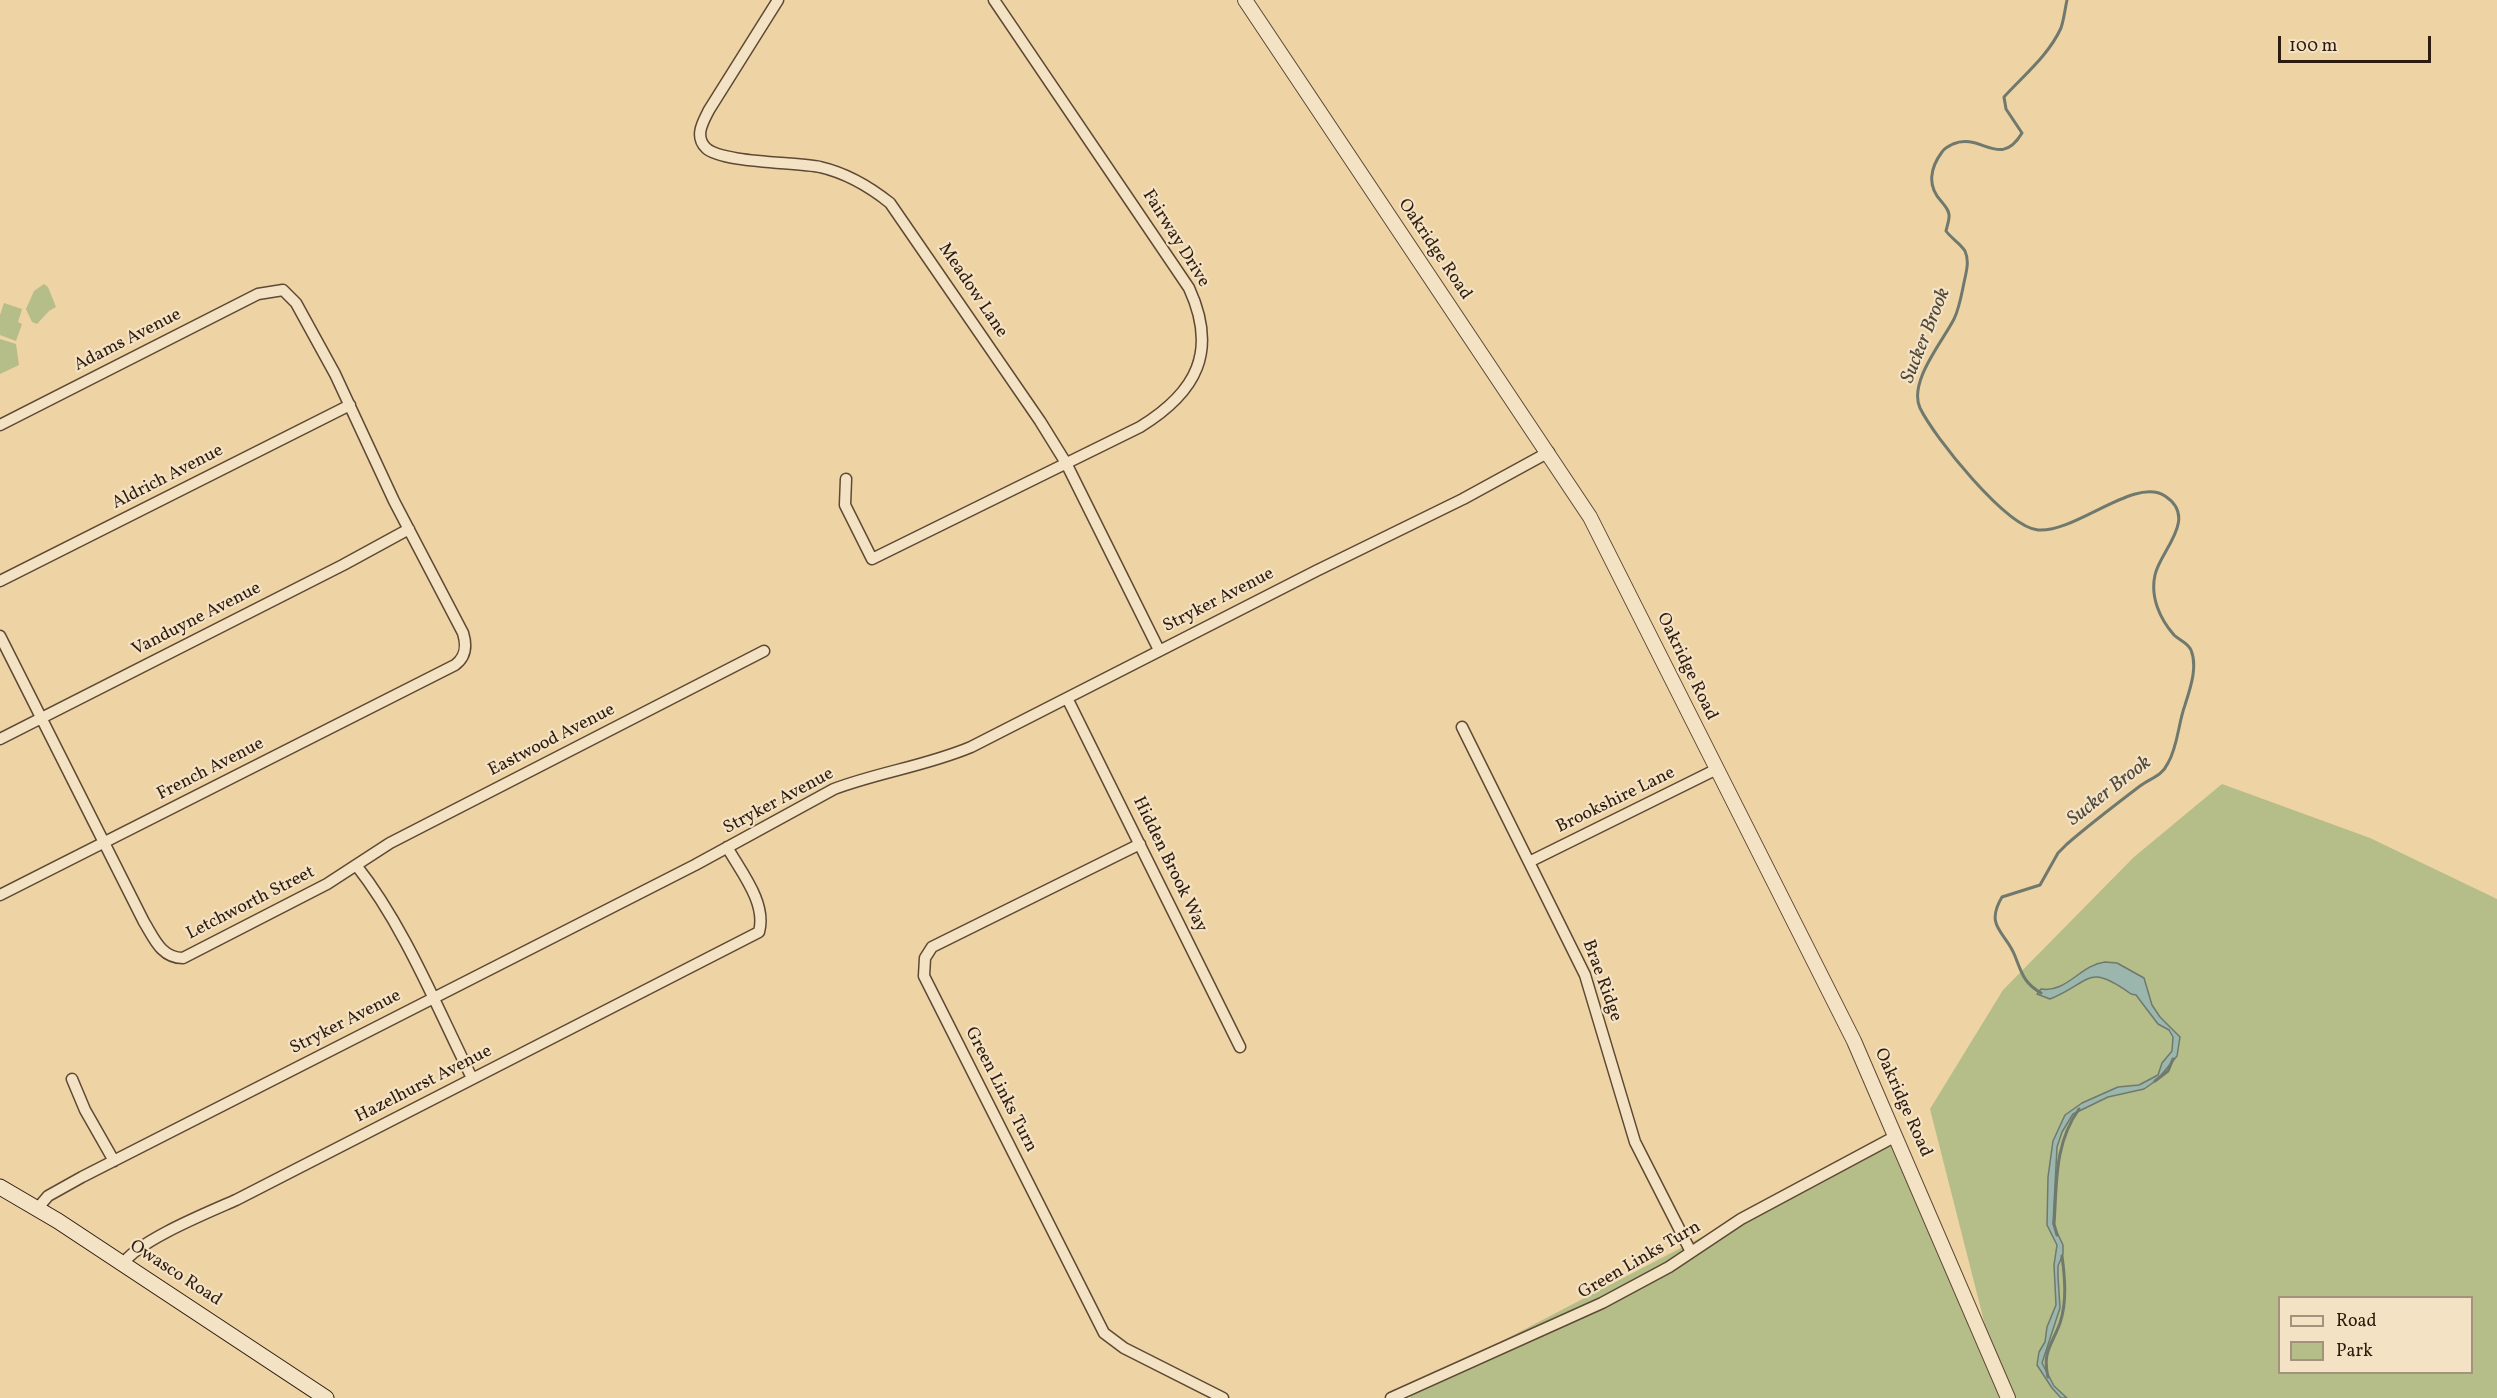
<!DOCTYPE html>
<html>
<head>
<meta charset="utf-8">
<style>
  body { margin:0 }
  #map { position:relative; width:2497px; height:1398px; overflow:hidden; background:#eed3a4; font-family:Vollkorn,serif }
  canvas { display:block }
  .legend { position:absolute; left:2278px; top:1296px; width:195px; height:78px; box-sizing:border-box; background:#f4e2c4; border:2px solid #a5927c; margin:0; padding:8px 10px; list-style:none; font-size:18px; color:#2e1b0f }
  .legend li { display:flex; align-items:center; gap:12px; height:30px }
  .legend b { width:30px; border:2px solid #a5927c }
  .scale { position:absolute; left:2278px; top:36px; width:153px; height:27px; box-sizing:border-box; border:3px solid #2e1b0f; border-top:0; padding-left:8px; font-size:18px; line-height:21px; white-space:nowrap; color:#2e1b0f; -webkit-text-stroke:4px #f4e2c4; paint-order:stroke }
</style>
</head>
<body>
<div id="map">
<canvas width="2497" height="1398"></canvas>
<ul class="legend">
<li><b style="height:8px;background:#f4e2c4"></b>Road</li>
<li><b style="height:16px;background:#b5bd88"></b>Park</li>
</ul>
<div class="scale">100 m</div>
</div>
<script>
const ctx = document.querySelector('canvas').getContext('2d');
ctx.lineJoin = 'round';
function fill(path, color) {
  ctx.fillStyle = color;
  ctx.fill(path, 'evenodd');
}
function strokePath(path, color, width, dash) {
  ctx.strokeStyle = color;
  ctx.lineWidth = width;
  ctx.lineCap = dash ? 'butt' : 'round';
  ctx.setLineDash(dash || []);
  ctx.stroke(path);
}
function write(font, color, halo, rows, align = 'center') {
  ctx.font = font + ' Vollkorn,serif';
  ctx.lineWidth = 4.5;
  ctx.setLineDash([]);
  ctx.textBaseline = 'middle';
  ctx.strokeStyle = halo;
  ctx.fillStyle = color;
  for (const [text, x, y, turn = 0] of rows) {
    ctx.save();
    ctx.translate(x, y);
    ctx.rotate((+turn || 0) * Math.PI / 180);
    ctx.textAlign = isNaN(turn) ? turn : align;
    if (halo) ctx.strokeText(text, 0, 0);
    ctx.fillText(text, 0, 0);
    ctx.restore();
  }
}
fill(new Path2D(`
  M44 284 48 287 56 307 49 311 37 324 32 322 26 309 34 291Z
  M4 303 22 309 18 322 22 324 16 341 0 335V315Z
  M0 339 16 344 19 365 0 374Z
  M2222 784 2370 838 2497 899V1398H1410L1406 1391 1896 1136 1987 1333 1930 1109 2003 990 2134 857ZM2280 1298H2472V1372H2280Z`), '#b5bd88');
const water = new Path2D(`
  M2105 962 2117 963 2144 978 2152 1005 2160 1017 2180 1037 2177 1056 2157 1080 2144 1089 2108 1097 2073 1114 2062 1132 2057 1147 2053 1224 2063 1245V1254L2058 1266V1277L2060 1308 2042 1363 2054 1386 2067 1398H2061L2052 1388 2037 1365 2039 1352 2045 1342 2047 1327 2056 1305 2054 1265 2057 1245 2047 1225 2048 1177 2053 1141 2065 1115 2082 1103 2118 1087 2139 1085 2158 1075 2162 1063 2172 1051 2173 1037 2169 1030 2158 1024 2136 995 2131 994C2086 962 2092 982 2050 999L2037 994 2041 989C2067 993 2080 965 2105 962Z`);
fill(water, '#9bb7ad');
strokePath(water, '#6f796e', 1.5);
strokePath(new Path2D(`
  M2041 993C2024 983 2022 974 2015 956 2006 932 1984 927 2002 897L2040 885 2058 853 2067 844C2090 824 2115 805 2140 786 2151 778 2162 776 2168 763 2178 746 2178 724 2185 705 2190 689 2198 667 2191 650 2188 643 2179 640 2174 635 2160 619 2150 597 2155 575 2160 551 2199 518 2165 496 2135 476 2076 533 2038 530 2006 527 1934 437 1920 408 1908 382 1943 341 1954 319 1960 307 1962 291 1965 278 1967 269 1969 260 1965 251 1961 244 1951 238 1946 231 1947 226 1949 221 1949 217 1950 211 1945 206 1941 201 1927 186 1930 168 1942 152 1945 147 1949 146 1953 144 1981 132 2000 170 2022 133L2006 109 2004 97C2024 75 2048 56 2061 28 2064 19 2065 9 2067 0
  M2155 1081 2168 1071 2173 1059
  M2057 1235 2054 1224C2057 1183 2054 1144 2079 1109
  M2048 1377C2042 1352 2052 1345 2060 1323 2067 1302 2065 1278 2062 1256`), '#6f796e', 3);
const minor = new Path2D(`
  M778 0 709 110C703 122 694 136 706 148 722 163 795 162 820 167 846 173 870 187 890 203L1040 421 1066 463 1159 650
  M0 425 258 294 283 290 296 303 335 374 394 501 463 633C467 646 466 657 455 665L0 895
  M846 479 845 505 872 559 1140 427C1197 392 1218 351 1189 288L994 0
  M0 581 350 405
  M0 636 144 922C154 938 161 958 183 958L327 884 390 843 764 651
  M1067 698 1240 1047
  M1462 727 1585 975 1635 1142 1691 1252
  M0 739 343 565 409 529
  M1140 844 932 947 925 958 924 976 1104 1333 1124 1348 1223 1398
  M1529 862 1717 769
  M356 865C405 927 437 1008 472 1078
  M72 1079 85 1110 114 1161
  M37 1209 48 1196 82 1177 695 865 834 789C879 772 926 766 971 747L1316 571 1463 499 1549 452
  M123 1264C137 1241 209 1212 236 1200L759 932C767 903 741 872 727 847
  M1391 1398 1602 1303 1669 1267 1741 1219 1896 1136`);
const tertiary = new Path2D(`
  M1245 0 1590 517 1854 1041 2008 1398`);
const secondary = new Path2D(`
  M0 1187 58 1221 326 1398`);
strokePath(minor, '#5e4934', 13);
strokePath(tertiary, '#5e4934', 16);
strokePath(secondary, '#2e1b0f', 17);
strokePath(minor, '#f4e2c4', 10);
strokePath(tertiary, '#f4e2c4', 14);
strokePath(secondary, '#f4e2c4', 15);
write('18px', '#2e1b0f', '#f4e2c4', [
  ["Fairway Drive",1175,239,58],
  ["Oakridge Road",1434,250,56],
  ["Meadow Lane",972,291,56],
  ["Adams Avenue",128,341,-27],
  ["Aldrich Avenue",168,478,-27],
  ["Stryker Avenue",1219,601,-27],
  ["Vanduyne Avenue",197,620,-27],
  ["Oakridge Road",1686,667,64],
  ["Eastwood Avenue",552,741,-27],
  ["French Avenue",211,770,-27],
  ["Brookshire Lane",1616,801,-26],
  ["Stryker Avenue",779,802,-28],
  ["Hidden Brook Way",1169,865,64],
  ["Letchworth Street",251,904,-27],
  ["Brae Ridge",1601,981,70],
  ["Stryker Avenue",346,1023,-27],
  ["Hazelhurst Avenue",424,1085,-27],
  ["Green Links Turn",1000,1090,63],
  ["Oakridge Road",1902,1103,66],
  ["Green Links Turn",1640,1261,-30],
  ["Owasco Road",175,1274,33]
]);
write('italic 20px', '#4f4a3e', '#f4e2c4', [
  ["Sucker Brook",1927,336,-68],
  ["Sucker Brook",2110,792,-38]
]);
</script>
</body>
</html>
